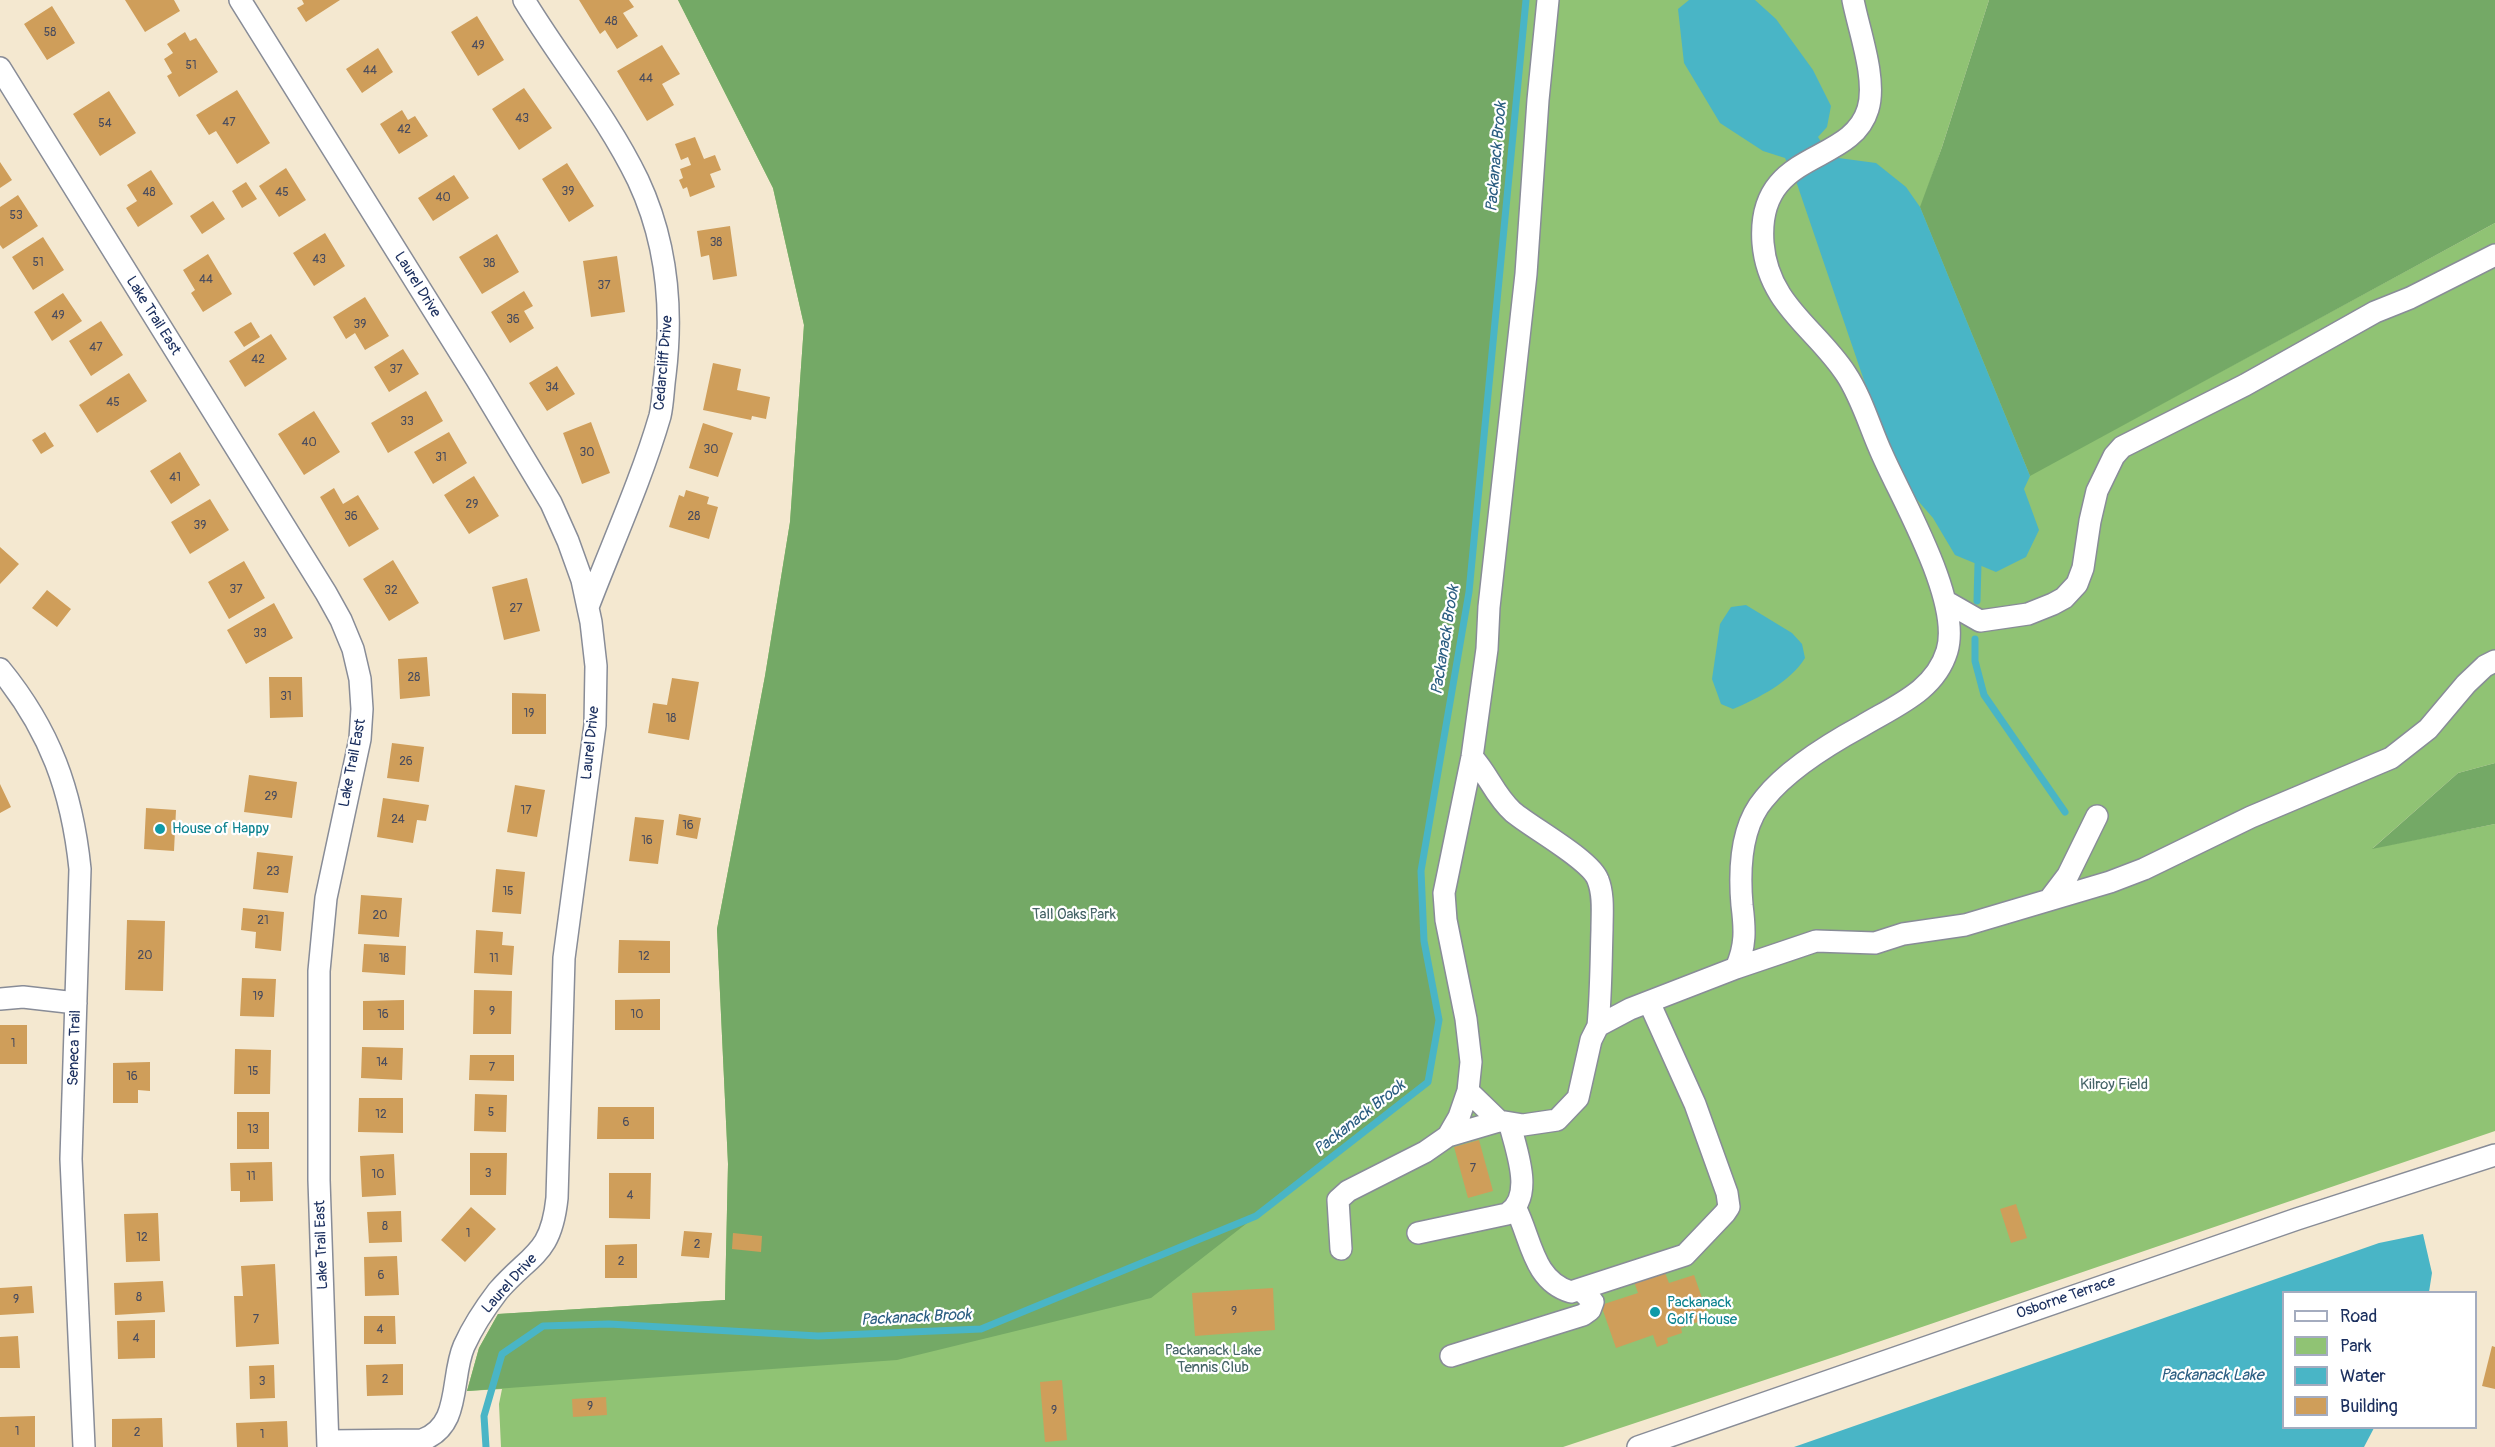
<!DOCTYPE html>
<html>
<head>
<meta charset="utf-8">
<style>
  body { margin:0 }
  #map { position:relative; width:2495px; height:1447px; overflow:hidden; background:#f4e8d0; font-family:Pangolin,sans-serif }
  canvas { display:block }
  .legend { position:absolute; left:2282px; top:1291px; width:195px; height:138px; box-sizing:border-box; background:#fff; border:2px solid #a4acbf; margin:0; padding:8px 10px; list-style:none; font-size:18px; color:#1b2f5e }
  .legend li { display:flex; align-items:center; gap:12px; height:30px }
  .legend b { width:30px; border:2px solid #a4acbf }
</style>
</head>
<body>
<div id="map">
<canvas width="2495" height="1447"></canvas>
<ul class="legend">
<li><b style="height:8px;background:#fff"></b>Road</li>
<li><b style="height:16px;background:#90c374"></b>Park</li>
<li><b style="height:16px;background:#49b5c6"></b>Water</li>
<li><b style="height:16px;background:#cf9e5a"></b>Building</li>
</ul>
</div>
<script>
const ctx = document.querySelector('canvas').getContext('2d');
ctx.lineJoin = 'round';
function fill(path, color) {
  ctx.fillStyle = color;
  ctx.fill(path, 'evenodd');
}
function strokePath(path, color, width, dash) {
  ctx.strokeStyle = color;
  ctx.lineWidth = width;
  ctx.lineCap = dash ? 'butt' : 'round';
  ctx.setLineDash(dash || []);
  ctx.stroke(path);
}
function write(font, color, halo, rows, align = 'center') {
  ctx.font = font + ' Pangolin,sans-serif';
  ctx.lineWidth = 4.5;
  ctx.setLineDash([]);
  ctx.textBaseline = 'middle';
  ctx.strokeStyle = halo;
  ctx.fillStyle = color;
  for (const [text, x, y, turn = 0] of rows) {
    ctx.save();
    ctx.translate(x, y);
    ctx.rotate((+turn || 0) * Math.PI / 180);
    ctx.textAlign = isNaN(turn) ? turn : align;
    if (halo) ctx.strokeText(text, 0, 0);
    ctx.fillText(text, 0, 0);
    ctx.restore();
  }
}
fill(new Path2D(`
  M678 0H1989L1942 147 1921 207 2030 475 2495 223V763L2458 773 2373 848 2495 824V1131L1840 1355 1563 1447H501L499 1404 502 1389 467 1391 479 1348 498 1314 725 1300 728 1164 717 929 765 676 790 522 804 325 773 188Z`), '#90c374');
fill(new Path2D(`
  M678 0H1526L1469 592 1421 871 1424 941 1439 1020 1428 1082 1151 1298 897 1360 467 1391 479 1348 498 1314 725 1300 728 1164 717 929 765 676 790 522 804 325 773 188Z
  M1989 0H2495V223L2030 476 1920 207 1942 147Z
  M2495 763V824L2372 849 2458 773Z`), '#74a966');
fill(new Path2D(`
  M1689 0H1755L1776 19 1813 70 1831 106 1827 127 1818 137 1831 157 1876 163 1906 187 1920 207 2030 476 2024 489 2039 530 2026 557 1996 572 1955 555 1933 518 1907 488 1885 442 1797 184 1785 158 1763 151 1720 123 1684 63 1678 9Z
  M1746 605 1792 633 1802 644 1805 658C1790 682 1759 698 1733 709L1721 704 1712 679 1720 624 1731 607Z
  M2423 1234 2432 1273 2429 1292H2284V1428H2374L2364 1447H1794L2379 1243Z`), '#49b5c6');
strokePath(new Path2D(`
  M1977 601 1978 564
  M1975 639V661L1984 695 2065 812
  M486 1447 484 1416 502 1354 543 1326 609 1324 818 1336 981 1329 1256 1216 1428 1082 1439 1020 1424 941 1421 871 1469 592 1526 0`), '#49b5c6', 7);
fill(new Path2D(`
  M125 0H174L180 11 145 32Z
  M302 0H340L306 22 297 8 304 4Z
  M579 0H629L634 7 623 13 638 36 617 49 605 30 600 34Z
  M52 6 75 43 47 60 24 24Z
  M477 16 504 60 478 76 451 32Z
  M185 32 190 41 196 38 218 72 179 97 167 76 172 73 164 59 173 53 167 44Z
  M662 45 680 74 662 84 674 105 647 121 617 71Z
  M378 48 393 72 362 93 346 69Z
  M524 88 552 128 519 150 492 109Z
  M237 90 270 143 237 164 216 131 209 135 196 115Z
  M109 91 136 133 100 156 73 114Z
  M402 110 408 120 415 116 428 136 399 154 380 124Z
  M695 137 704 159 715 155 721 170 710 174 715 187 690 197 687 187 683 189 679 180 683 178 680 169 691 165 688 157 681 160 675 144Z
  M0 162 12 180 0 188Z
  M567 163 594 206 569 222 542 179Z
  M286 168 306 200 279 217 259 186Z
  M151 170 173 204 138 227 126 208 137 201 127 185Z
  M454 175 469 198 433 221 418 198Z
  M246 182 257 199 242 208 232 191Z
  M18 195 38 226 3 249 0 245V207Z
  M213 201 225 219 202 234 190 216Z
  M730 226 737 276 713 280 709 255 701 257 697 231Z
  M325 233 345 266 314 286 293 253Z
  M497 234 519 272 482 294 459 257Z
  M43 237 64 270 33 290 12 257Z
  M208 254 232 294 203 312 191 293 195 290 183 270Z
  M617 256 625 312 591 317 583 261Z
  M524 291 533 306 524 311 534 328 510 343 491 312Z
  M63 293 82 321 52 341 34 312Z
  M365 297 389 336 365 350 355 333 346 339 333 317Z
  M101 321 123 355 91 376 69 341Z
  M251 322 260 337 244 347 234 332Z
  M271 334 287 359 245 387 229 361Z
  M403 349 419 374 389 392 374 367Z
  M713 363 741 369 737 390 770 397 766 419 752 416 751 420 703 410Z
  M557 366 575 394 547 411 529 383Z
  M129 373 147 401 97 433 79 405Z
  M426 391 443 421 388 453 371 423Z
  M314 411 340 452 304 475 278 434Z
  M591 422 610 473 582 484 563 433Z
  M703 423 733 433 718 477 689 468Z
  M45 432 54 446 41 454 32 440Z
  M449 432 467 463 433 484 414 452Z
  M180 452 200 485 171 504 150 471Z
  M474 476 499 516 469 534 444 495Z
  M334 488 343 504 358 495 379 529 349 547 320 497Z
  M686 490 709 497 707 504 718 507 709 539 669 527 679 495 684 497Z
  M210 499 229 530 190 554 171 522Z
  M0 547 19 564 0 584Z
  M393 560 419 603 389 621 363 579Z
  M244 561 265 598 229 619 208 582Z
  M527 578 540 631 504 640 492 587Z
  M47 590 71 609 57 627 32 608Z
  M274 603 293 638 246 664 227 630Z
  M427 657 430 696 400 699 398 659Z
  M269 677H302L303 717 270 718Z
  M672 678 699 682 689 740 648 733 653 703 667 705Z
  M512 693 546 694V734H512Z
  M392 743 424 747 419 782 387 778Z
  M249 775 297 782 292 818 244 812Z
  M0 784 11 807 0 813Z
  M515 785 545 790 537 837 507 832Z
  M383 798 429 805 426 821 417 820 413 843 377 837Z
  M146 808 176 810 174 851 144 849Z
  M679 814 701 818 697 839 676 835Z
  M635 817 664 820 658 864 629 861Z
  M257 852 293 856 288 893 253 889Z
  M496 869 525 872 521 914 492 912Z
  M361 895 402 898 399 937 358 934Z
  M243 908 284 912 281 951 255 948 256 932 241 930Z
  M127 920 165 921 163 991 125 990Z
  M476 930 503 932 502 945 514 946 512 975 474 973Z
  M619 940 670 941V973H618Z
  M364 944 406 946 405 975 362 972Z
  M242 978 276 979 274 1017 240 1016Z
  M474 990 512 991 511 1034H473Z
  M660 999V1030H615V1000Z
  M404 1000V1030H363V1001Z
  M0 1025H27V1064H0Z
  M362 1047 403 1048 402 1080 361 1078Z
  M235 1049 271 1050 270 1094H234Z
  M470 1055H514V1081L469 1080Z
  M150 1062V1091L138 1090V1103H113V1063Z
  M475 1094 507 1095 506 1132 474 1131Z
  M359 1098H403V1133L358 1132Z
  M598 1107H654V1139H597Z
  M237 1112H269V1149H237Z
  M1479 1140 1493 1191 1468 1198 1454 1147Z
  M470 1153H507L506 1195H470Z
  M394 1154 396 1195 362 1197 360 1156Z
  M272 1162 273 1201 240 1202V1191H231L230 1163Z
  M609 1173H651L650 1219 609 1218Z
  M2016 1204 2027 1238 2011 1243 2000 1209Z
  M471 1207 496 1229 465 1262 441 1240Z
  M401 1211 402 1242 369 1243 367 1212Z
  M158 1213 160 1261 126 1262 124 1214Z
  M684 1231 712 1233 709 1258 681 1256Z
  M733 1233 762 1236 761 1252 732 1249Z
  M637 1244V1278H605V1245Z
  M397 1256 399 1295 365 1296 364 1257Z
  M275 1264 279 1344 236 1347 234 1296H243L241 1266Z
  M1662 1265 1669 1283 1694 1275 1709 1318 1681 1328 1682 1333 1667 1338 1668 1343 1657 1347 1653 1335 1616 1348 1601 1305 1638 1293 1632 1276Z
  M163 1281 165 1312 115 1315 114 1283Z
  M32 1286 34 1313 0 1315V1288Z
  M1273 1288 1275 1330 1195 1336 1192 1293Z
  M364 1316H395L396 1344H364Z
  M155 1320V1358L118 1359 117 1321Z
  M18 1336 20 1368H0V1337Z
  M2492 1346 2495 1347V1389L2482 1386Z
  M403 1364V1395L367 1396 366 1365Z
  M274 1365 275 1398 250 1399 249 1366Z
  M1062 1380 1067 1440 1045 1442 1040 1382Z
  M606 1397 607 1415 573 1417 572 1399Z
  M35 1416V1447H0V1417Z
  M162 1418 163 1447H112V1419Z
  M287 1421 288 1447H237L236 1423Z`), '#cf9e5a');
const minor = new Path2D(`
  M240 0 477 380 551 503 568 541 582 580 591 622 596 666 595 725 564 958 557 1198C551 1255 531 1253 498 1291 485 1308 473 1326 464 1346 450 1378 462 1426 422 1440L328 1441
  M524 0C561 61 607 116 638 180 667 242 673 309 665 375 663 389 663 403 660 416 641 481 612 544 588 607
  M0 68 326 593 341 620 353 649 360 679 362 709 360 739 326 898 319 971V1180L328 1447
  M1945 601 1980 621 2028 614 2053 604 2064 598 2077 584 2083 568 2090 521 2097 491 2114 456 2122 447 2245 385 2375 312 2410 298 2495 255
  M0 669C50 730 72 791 80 869L71 1159 84 1447
  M1472 757C1488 774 1495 796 1513 812 1532 828 1591 860 1598 880 1604 895 1602 914 1602 930 1601 962 1601 994 1598 1026
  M2049 900 2068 875 2097 816
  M1736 968 1816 941 1875 943 1903 934 1965 925 2110 882 2144 869 2251 817 2391 758 2428 729 2466 684 2485 666 2495 661
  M0 999 23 997 76 1003
  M1468 1091 1499 1121 1523 1125 1557 1120 1578 1098 1591 1040 1598 1026 1630 1009 1736 968C1746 946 1745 929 1742 905 1739 870 1740 827 1764 799 1787 770 1829 744 1862 726 1895 706 1935 691 1947 651 1962 601 1902 500 1882 454 1870 428 1862 398 1846 374 1816 328 1768 305 1763 243 1756 148 1851 167 1868 109 1877 79 1859 31 1853 0
  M1448 1136 1499 1121
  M1516 1209C1531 1238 1533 1281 1571 1292L1685 1255 1725 1213 1729 1207 1727 1193 1695 1104 1649 1002
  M1418 1233 1507 1214C1535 1197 1516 1150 1510 1125
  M1341 1249 1338 1200 1348 1191 1425 1152 1448 1136 1459 1117 1468 1091 1471 1062 1466 1019 1446 920 1444 893 1472 757 1487 649 1489 607 1526 274 1538 100 1548 0
  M1451 1356 1583 1315 1590 1310 1593 1302 1580 1289
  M1638 1447 2297 1219 2495 1155`);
strokePath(minor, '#888c97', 24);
strokePath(minor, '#fff', 21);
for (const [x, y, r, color] of [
  [160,829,6,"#0f9aa8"],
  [1655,1312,6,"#0f9aa8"]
]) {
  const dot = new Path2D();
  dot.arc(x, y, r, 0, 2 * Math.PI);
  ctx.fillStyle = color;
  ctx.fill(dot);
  strokePath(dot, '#fff', 2);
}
write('12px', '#484b5d', null, [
  ["48",611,22],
  ["58",50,33],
  ["49",478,46],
  ["51",191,66],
  ["44",370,71],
  ["44",646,79],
  ["43",522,119],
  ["47",229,123],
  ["54",105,124],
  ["42",404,130],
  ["39",568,192],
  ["48",149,193],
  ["45",282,193],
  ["40",443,198],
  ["53",16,216],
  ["38",716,243],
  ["43",319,260],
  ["51",38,263],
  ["38",489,264],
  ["44",206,280],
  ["37",604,286],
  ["49",58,316],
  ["36",513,320],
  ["39",360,325],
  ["47",96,348],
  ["42",258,360],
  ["37",396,370],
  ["34",552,388],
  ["45",113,403],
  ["33",407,422],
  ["40",309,443],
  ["30",711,450],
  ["30",587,453],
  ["31",441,458],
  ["41",175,478],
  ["29",472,505],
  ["36",351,517],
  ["28",694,517],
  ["39",200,526],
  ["37",236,590],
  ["32",391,591],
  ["27",516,609],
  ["33",260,634],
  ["28",414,678],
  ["31",286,697],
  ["19",529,714],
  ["18",671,719],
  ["26",406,762],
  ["29",271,797],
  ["17",526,811],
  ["24",398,820],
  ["16",688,826],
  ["16",647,841],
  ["23",273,872],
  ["15",508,892],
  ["20",380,916],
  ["21",263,921],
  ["20",145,956],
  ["12",644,957],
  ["18",384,959],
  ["11",494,959],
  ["19",258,997],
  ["9",492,1012],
  ["16",383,1015],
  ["10",637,1015],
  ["1",13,1044],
  ["14",382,1063],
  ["7",492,1068],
  ["15",253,1072],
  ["16",132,1077],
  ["5",491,1113],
  ["12",381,1115],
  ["6",626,1123],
  ["13",253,1130],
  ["7",1473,1169],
  ["3",488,1174],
  ["10",378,1175],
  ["11",251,1177],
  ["4",630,1196],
  ["8",385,1227],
  ["1",468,1234],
  ["12",142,1238],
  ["2",697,1245],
  ["2",621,1262],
  ["6",381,1276],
  ["8",139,1298],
  ["9",16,1300],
  ["9",1234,1312],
  ["7",256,1320],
  ["4",380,1330],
  ["4",136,1339],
  ["2",385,1380],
  ["3",262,1382],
  ["9",590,1407],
  ["9",1054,1411],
  ["1",17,1432],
  ["2",137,1433],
  ["1",262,1435]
]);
write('15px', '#1b2f5e', '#fff', [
  ["Laurel Drive",417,285,58],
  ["Lake Trail East",153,316,58],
  ["Cedarcliff Drive",664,363,-85],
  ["Laurel Drive",591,743,-84],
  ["Lake Trail East",353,763,-79],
  ["Seneca Trail",75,1048,-88],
  ["Lake Trail East",322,1245,-92],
  ["Laurel Drive",510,1284,-48],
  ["Osborne Terrace",2066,1298,-19]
]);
write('15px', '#0d838f', '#fff', [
  ["House of Happy",172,829],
  ["Packanack",1667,1303],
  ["Golf House",1667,1320]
], 'left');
write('15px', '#446366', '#fff', [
  ["Tall Oaks Park",1074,915],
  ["Kilroy Field",2114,1085],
  ["Packanack Lake",1213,1351],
  ["Tennis Club",1213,1368]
]);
write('italic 16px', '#2b5e82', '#fff', [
  ["Packanack Brook",1497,157,-85],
  ["Packanack Brook",1446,640,-81],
  ["Packanack Brook",1360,1118,-38],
  ["Packanack Brook",916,1318,-3],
  ["Packanack Lake",2212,1376]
]);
</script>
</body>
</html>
